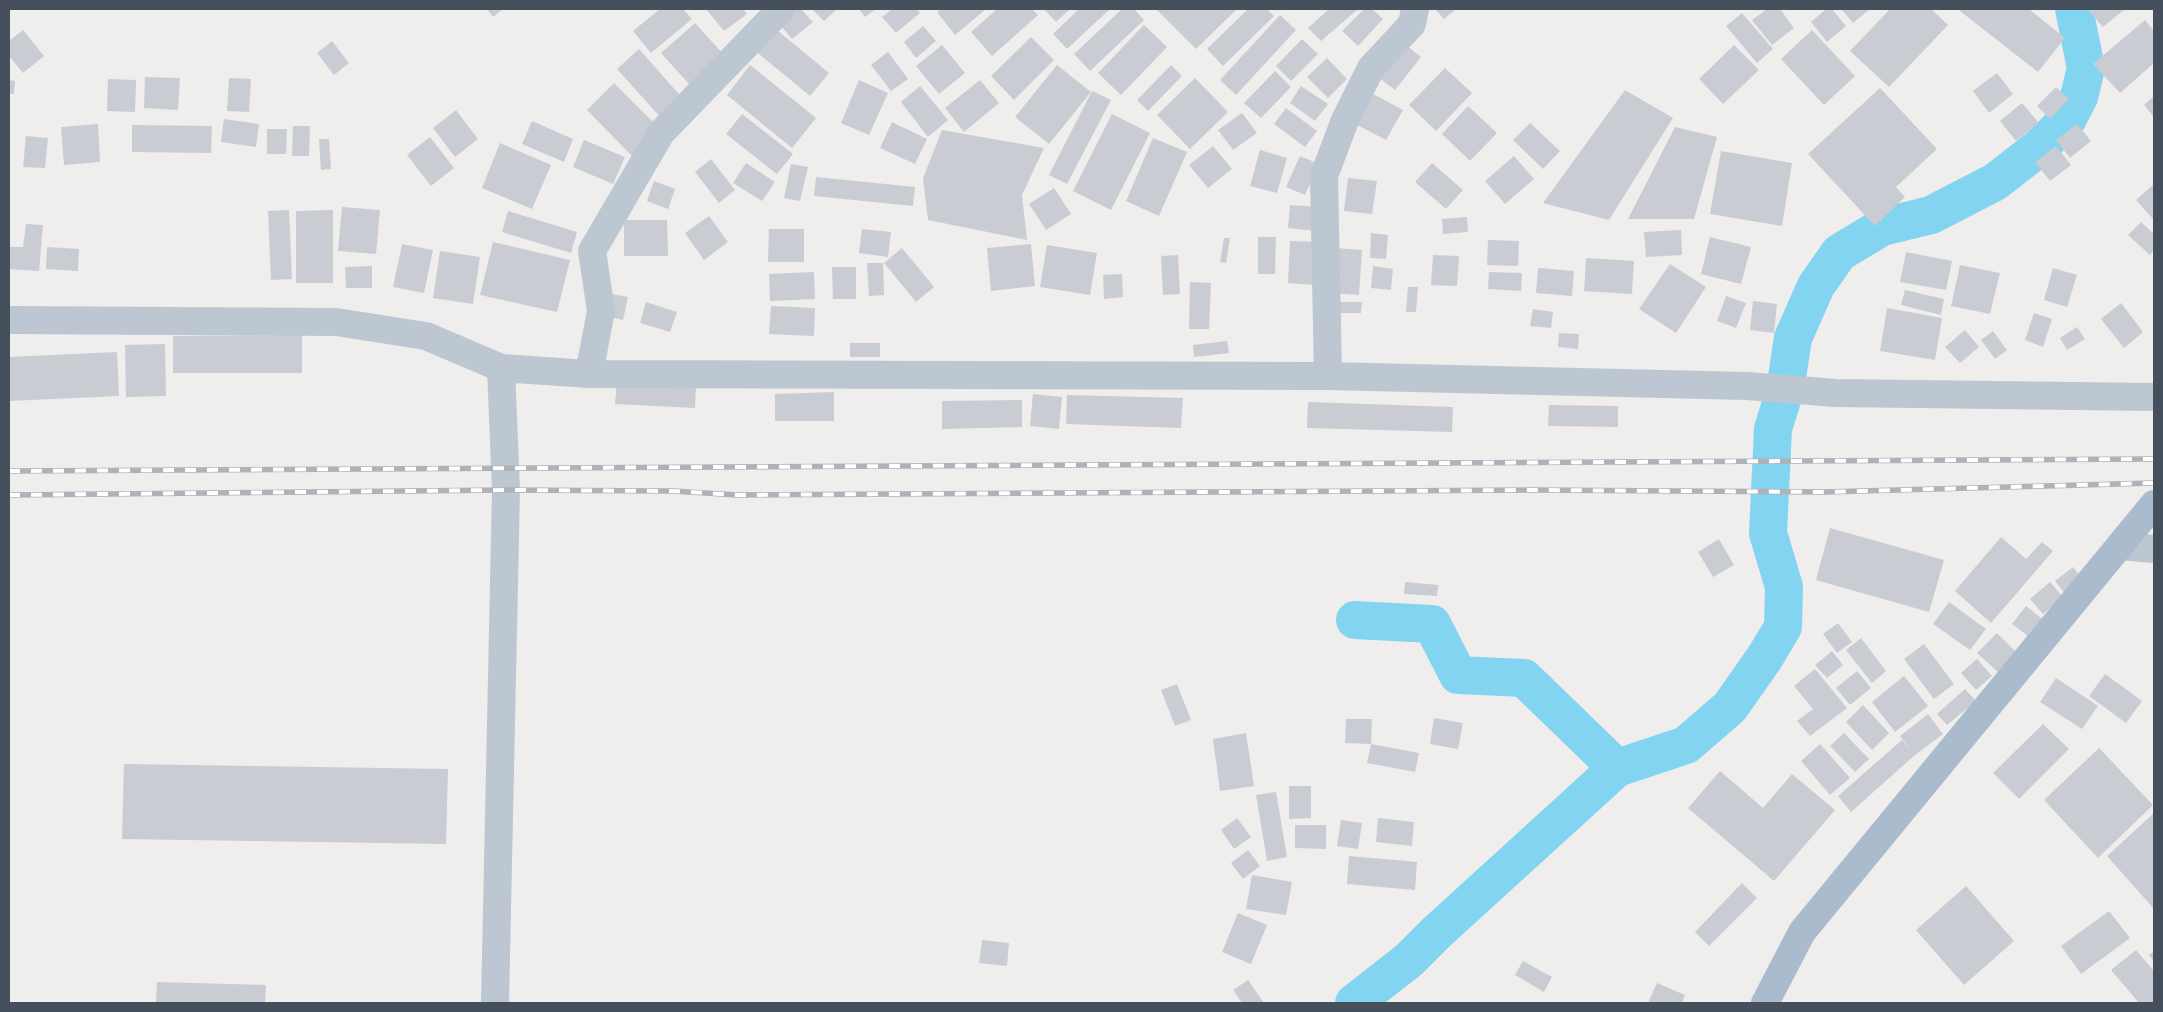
<!DOCTYPE html>
<html>
<head>
<meta charset="utf-8">
<style>
  body { margin:0 }
  #map { position:relative; width:2163px; height:1012px; overflow:hidden; background:#f0eded; font-family:Arial,sans-serif }
  canvas { display:block }
  .frame { position:absolute; inset:0; border:10px solid #45505c; pointer-events:none }
</style>
</head>
<body>
<div id="map">
<canvas width="2163" height="1012"></canvas>
<div class="frame"></div>
</div>
<script>
const ctx = document.querySelector('canvas').getContext('2d');
ctx.lineJoin = 'round';
function strokePath(path, color, width, dash) {
  ctx.strokeStyle = color;
  ctx.lineWidth = width;
  ctx.lineCap = dash ? 'butt' : 'round';
  ctx.setLineDash(dash || []);
  ctx.stroke(path);
}
function fill(path, color) {
  ctx.fillStyle = color;
  ctx.fill(path, 'evenodd');
}
strokePath(new Path2D(`
  M1355 620 1432 624 1458 675 1524 678 1617 768
  M1354 1003 1409 960 1437 932 1617 768 1686 745 1730 707 1765 657 1783 627 1784 587 1768 533 1773 429 1785 390 1793 338 1816 286 1839 253 1882 227 1931 215 1995 182 2040 147 2067 120 2079 97 2086 68 2074 9`), '#83d4f0', 38);
fill(new Path2D(`
  M487 9H503L493 17Z
  M660 9H683L692 19 651 53 633 31Z
  M706 9H743L747 14 724 31Z
  M789 9H801L813 22 792 39 776 20Z
  M812 9H837L824 21Z
  M859 9H876L865 17Z
  M892 9H916L920 13 896 33 882 17Z
  M941 9H986L955 35 937 12Z
  M997 9H1032L1038 15 992 56 971 32Z
  M1044 9H1070L1056 22Z
  M1079 9H1110L1067 49 1053 34Z
  M1122 9H1134L1144 20 1090 71 1074 54Z
  M1156 9H1237L1196 49Z
  M1248 9H1267L1274 16 1223 66 1207 49Z
  M1329 9H1358L1321 41 1308 28Z
  M1364 9H1372L1383 19 1358 46 1342 31Z
  M1435 9H1456L1444 19Z
  M1767 9H1780L1794 28 1772 45 1752 20Z
  M1826 9H1832L1846 26 1827 42 1811 22Z
  M1841 9H1870L1853 23Z
  M1890 9H1931L1948 25 1889 87 1850 51Z
  M1961 9H2029L2065 38 2038 72 1960 11Z
  M2087 9H2125L2103 27Z
  M1742 13 1773 49 1757 63 1726 26Z
  M1280 15 1296 30 1236 95 1220 80Z
  M2145 20 2154 31V63L2120 93 2093 64Z
  M695 23 723 54 689 84 661 53Z
  M1144 25 1167 47 1121 95 1098 73Z
  M772 26 829 73 810 96 753 49Z
  M923 26 936 41 916 58 904 42Z
  M23 30 44 56 23 73 9 56V41Z
  M1812 30 1855 76 1824 105 1781 59Z
  M1031 37 1054 60 1014 100 991 76Z
  M1302 39 1318 54 1291 81 1276 66Z
  M332 41 349 63 334 75 317 53Z
  M1401 41 1421 57 1395 90 1374 74Z
  M942 45 965 73 939 94 916 66Z
  M1734 45 1759 70 1723 104 1699 79Z
  M639 49 685 101 663 120 617 69Z
  M888 52 908 79 891 91 871 65Z
  M1327 58 1347 79 1328 98 1307 77Z
  M750 65 816 118 792 148 727 95Z
  M1057 65 1091 92 1049 144 1015 117Z
  M1171 65 1182 76 1148 111 1137 100Z
  M1445 68 1472 93 1436 131 1409 105Z
  M1275 71 1291 87 1261 118 1244 103Z
  M1997 73 2013 94 1989 113 1973 91Z
  M145 77 180 78 178 110 144 108Z
  M229 78 251 79 249 112 227 111Z
  M1195 78 1228 112 1190 149 1157 115Z
  M108 79 136 80 135 112 107 111Z
  M9 80 15 81 14 94H9Z
  M859 80 888 93 869 135 841 123Z
  M980 80 999 103 964 132 945 108Z
  M614 83 660 129 632 156 587 110Z
  M920 86 948 120 928 137 901 102Z
  M1301 86 1328 104 1315 121 1290 103Z
  M2056 87 2069 99 2050 119 2037 106Z
  M1880 88 1937 149 1896 187 1905 197 1875 226 1808 154Z
  M1625 90 1673 118 1609 220 1543 203Z
  M1092 91 1111 100 1067 184 1049 175Z
  M1373 94 1403 110 1386 140 1357 125Z
  M2154 96V117L2144 105Z
  M2022 103 2039 123 2016 141 2000 121Z
  M1468 106 1497 133 1470 161 1442 134Z
  M1286 108 1317 131 1305 147 1274 124Z
  M456 110 478 139 455 157 433 128Z
  M1242 113 1257 133 1233 150 1218 130Z
  M742 114 793 154 777 174 726 134Z
  M1112 114 1150 133 1111 210 1073 191Z
  M224 119 259 124 256 147 221 142Z
  M532 121 573 139 564 162 522 144Z
  M892 122 927 139 915 164 880 148Z
  M1530 123 1560 151 1543 169 1513 140Z
  M98 124 100 162 64 165 61 127Z
  M2077 124 2091 141 2070 158 2056 140Z
  M132 125 212 126 211 153 132 152Z
  M293 126H310L309 156H292Z
  M1675 127 1717 137 1694 219H1628Z
  M267 129H287L286 154H267Z
  M942 130 1044 148 1022 195 1027 240 928 220 923 178Z
  M26 136 48 138 45 168 23 167Z
  M430 137 454 168 431 186 407 155Z
  M1153 138 1187 152 1159 216 1126 201Z
  M319 139H329L331 169 321 170Z
  M584 140 625 157 613 184 573 167Z
  M500 143 551 165 532 209 482 188Z
  M1213 146 1232 169 1208 188 1189 165Z
  M2056 146 2071 165 2050 181 2035 162Z
  M1260 150 1287 158 1277 193 1250 186Z
  M1721 151 1792 163 1782 226 1710 214Z
  M1300 156 1319 164 1305 195 1286 187Z
  M1514 156 1534 179 1505 204 1485 181Z
  M711 159 735 190 719 203 695 172Z
  M746 163 775 182 762 201 733 183Z
  M1432 163 1463 190 1446 209 1415 182Z
  M791 164 808 167 800 201 784 198Z
  M816 177 915 187 913 206 814 196Z
  M1348 178 1377 181 1372 214 1344 211Z
  M654 181 675 189 668 209 647 201Z
  M2154 184V220L2136 200Z
  M1054 188 1071 214 1046 230 1029 204Z
  M1290 205 1318 207 1316 231 1288 228Z
  M342 207 380 210 376 254 338 251Z
  M289 210 292 279 271 280 268 211Z
  M333 210V283H296V211Z
  M508 211 577 232 571 253 502 232Z
  M709 216 728 242 704 260 685 233Z
  M1467 217 1468 232 1443 234 1442 219Z
  M624 220H667L668 256H624Z
  M2141 222 2154 234V250L2150 255 2128 235Z
  M26 224 43 225 39 271 9 269V247H23Z
  M769 229H804V262H768Z
  M862 229 891 232 888 257 859 253Z
  M1681 230 1682 255 1646 257 1644 232Z
  M1371 233 1388 235 1386 259 1370 258Z
  M1258 237H1276L1275 274H1258Z
  M1710 237 1751 247 1741 284 1701 274Z
  M1224 238H1230L1226 263 1220 262Z
  M1488 240 1519 241 1518 266 1487 265Z
  M1290 241 1318 242 1315 285 1288 283Z
  M493 242 570 260 557 312 480 295Z
  M402 244 433 250 424 293 393 287Z
  M1031 244 1035 286 991 291 987 248Z
  M1047 245 1097 253 1090 295 1040 287Z
  M47 247 79 249 78 271 46 269Z
  M902 248 934 287 916 302 884 263Z
  M1336 248 1362 250 1359 295 1332 293Z
  M440 251 480 257 473 304 433 298Z
  M1906 252 1952 261 1946 290 1900 282Z
  M1178 255 1180 294 1163 295 1161 256Z
  M1433 255 1459 256 1457 286 1431 285Z
  M1586 258 1634 261 1632 294 1584 291Z
  M867 263H883L884 295 869 296Z
  M1670 264 1706 287 1676 333 1639 309Z
  M1960 265 2000 273 1990 314 1951 306Z
  M372 266V288H346L345 267Z
  M1373 266 1393 269 1391 290 1371 288Z
  M832 267H856V299H833Z
  M1538 268 1574 271 1572 296 1536 293Z
  M2053 268 2077 275 2067 307 2044 300Z
  M814 272 815 299 770 301 769 274Z
  M1489 272 1522 273 1521 291 1488 289Z
  M1122 274 1123 297 1104 299 1103 275Z
  M1190 282 1211 283 1209 329H1189Z
  M1408 287H1418L1416 312H1406Z
  M1905 290 1944 299 1941 315 1901 305Z
  M612 294 628 297 623 320 607 316Z
  M1726 296 1746 303 1736 328 1717 321Z
  M1753 301 1777 304 1774 333 1750 330Z
  M646 302 677 312 670 332 640 323Z
  M1335 302H1362L1361 313H1335Z
  M2121 303 2143 332 2124 348 2101 319Z
  M771 306 815 308 814 336 769 334Z
  M1887 308 1942 318 1935 360 1880 351Z
  M1533 309 1553 312 1551 328 1530 326Z
  M2034 313 2052 319 2043 347 2025 340Z
  M2077 327 2085 339 2067 350 2060 338Z
  M1965 330 1979 347 1960 363 1945 347Z
  M1993 331 2007 350 1995 359 1981 340Z
  M1559 333 1579 334 1578 349 1558 347Z
  M302 335V373H173V336Z
  M1227 341 1229 353 1194 357 1193 345Z
  M850 343H880V357H850Z
  M165 344 166 396 126 397 125 345Z
  M117 352 119 396 9 401V357Z
  M617 380 696 385 695 408 615 404Z
  M834 392V421H775V394Z
  M1033 394 1062 397 1059 429 1030 426Z
  M1067 395 1183 398 1181 428 1066 424Z
  M1022 400V427L942 429V401Z
  M1308 402 1453 407 1452 432 1307 428Z
  M1549 405 1618 406V427L1548 426Z
  M1830 528 1944 560 1929 612 1816 580Z
  M2001 537 2026 559 2042 542 2053 551 1991 623 1955 591Z
  M1719 539 1734 565 1713 577 1698 552Z
  M2073 567 2085 582 2067 596 2055 581Z
  M1405 582 1438 585 1437 596 1404 594Z
  M2050 582 2063 597 2043 614 2030 599Z
  M1949 602 1986 629 1970 650 1933 624Z
  M2026 606 2046 622 2032 639 2012 624Z
  M1838 623 1852 642 1837 653 1823 634Z
  M1997 633 2016 652 1998 672 1977 653Z
  M1861 638 1886 671 1872 683 1846 650Z
  M1924 644 1954 684 1934 699 1904 659Z
  M1832 651 1843 665 1827 678 1815 665Z
  M1977 659 1992 676 1976 690 1961 673Z
  M1815 669 1847 708 1810 736 1797 721 1813 709 1794 686Z
  M1857 671 1871 688 1850 705 1836 688Z
  M2105 674 2142 701 2126 723 2089 696Z
  M1904 676 1928 706 1895 732 1872 702Z
  M2056 678 2098 706 2082 729 2040 702Z
  M1177 684 1191 720 1175 726 1161 690Z
  M1965 689 1976 701 1947 725 1937 714Z
  M1863 705 1889 733 1872 750 1846 722Z
  M1928 714 1943 734 1915 755 1851 812 1838 796 1902 740 1912 752 1900 736Z
  M1434 718 1463 723 1458 749 1430 744Z
  M1346 719H1372L1371 744 1345 743Z
  M2043 724 2069 749 2019 799 1993 773Z
  M1246 733 1254 786 1220 791 1213 739Z
  M1844 733 1869 759 1855 772 1830 746Z
  M1371 744 1419 753 1415 772 1367 763Z
  M1820 744 1850 778 1830 795 1801 761Z
  M2099 748 2153 805 2098 858 2044 800Z
  M124 764 448 769 446 844 122 839Z
  M1720 771 1763 808 1792 774 1835 810 1774 881 1688 808Z
  M1289 786H1311V818L1289 819Z
  M1276 792 1287 857 1267 861 1256 795Z
  M2154 813V909L2107 856Z
  M1237 818 1251 837 1234 849 1221 830Z
  M1378 818 1414 822 1412 846 1376 842Z
  M1341 820 1362 823 1358 849 1337 846Z
  M1295 825H1326V849L1295 848Z
  M1248 850 1260 866 1243 879 1231 863Z
  M1349 856 1417 862 1415 890 1347 884Z
  M1252 875 1292 882 1286 915 1246 909Z
  M1742 883 1757 898 1709 946 1695 932Z
  M1966 886 2014 941 1964 985 1916 930Z
  M2109 911 2130 938 2081 974 2061 946Z
  M1238 913 1267 925 1251 964 1222 952Z
  M982 940 1009 943 1007 966 979 963Z
  M2136 950 2154 971V1003H2139L2111 970Z
  M2154 951V961L2149 955Z
  M1523 961 1552 977 1544 992 1515 975Z
  M1248 980 1264 1003H1242L1233 990Z
  M157 982 266 985 265 1003H156Z
  M1657 983 1685 995 1682 1003H1648Z`), '#caccd3');
strokePath(new Path2D(`
  M9 320 336 322 426 336 501 368 506 490 495 1003
  M501 368 589 374 1328 376 1747 386 1836 393 2154 397
  M589 374 601 311 592 251 661 133 781 9
  M1328 376 1324 176 1345 120 1371 68 1412 24 1415 9
  M2120 546 2154 549`), '#bdc7d1', 28);
strokePath(new Path2D(`
  M1765 1003 1802 932 2154 504`), '#abbbce', 28);
const rail = new Path2D(`
  M9 471 2154 459
  M9 495 506 490 673 491 737 495 1534 490 1825 492 2154 483`);
strokePath(rail, '#afb2b8', 5.5);
strokePath(rail, '#fff', 4, [11]);
</script>
</body>
</html>
